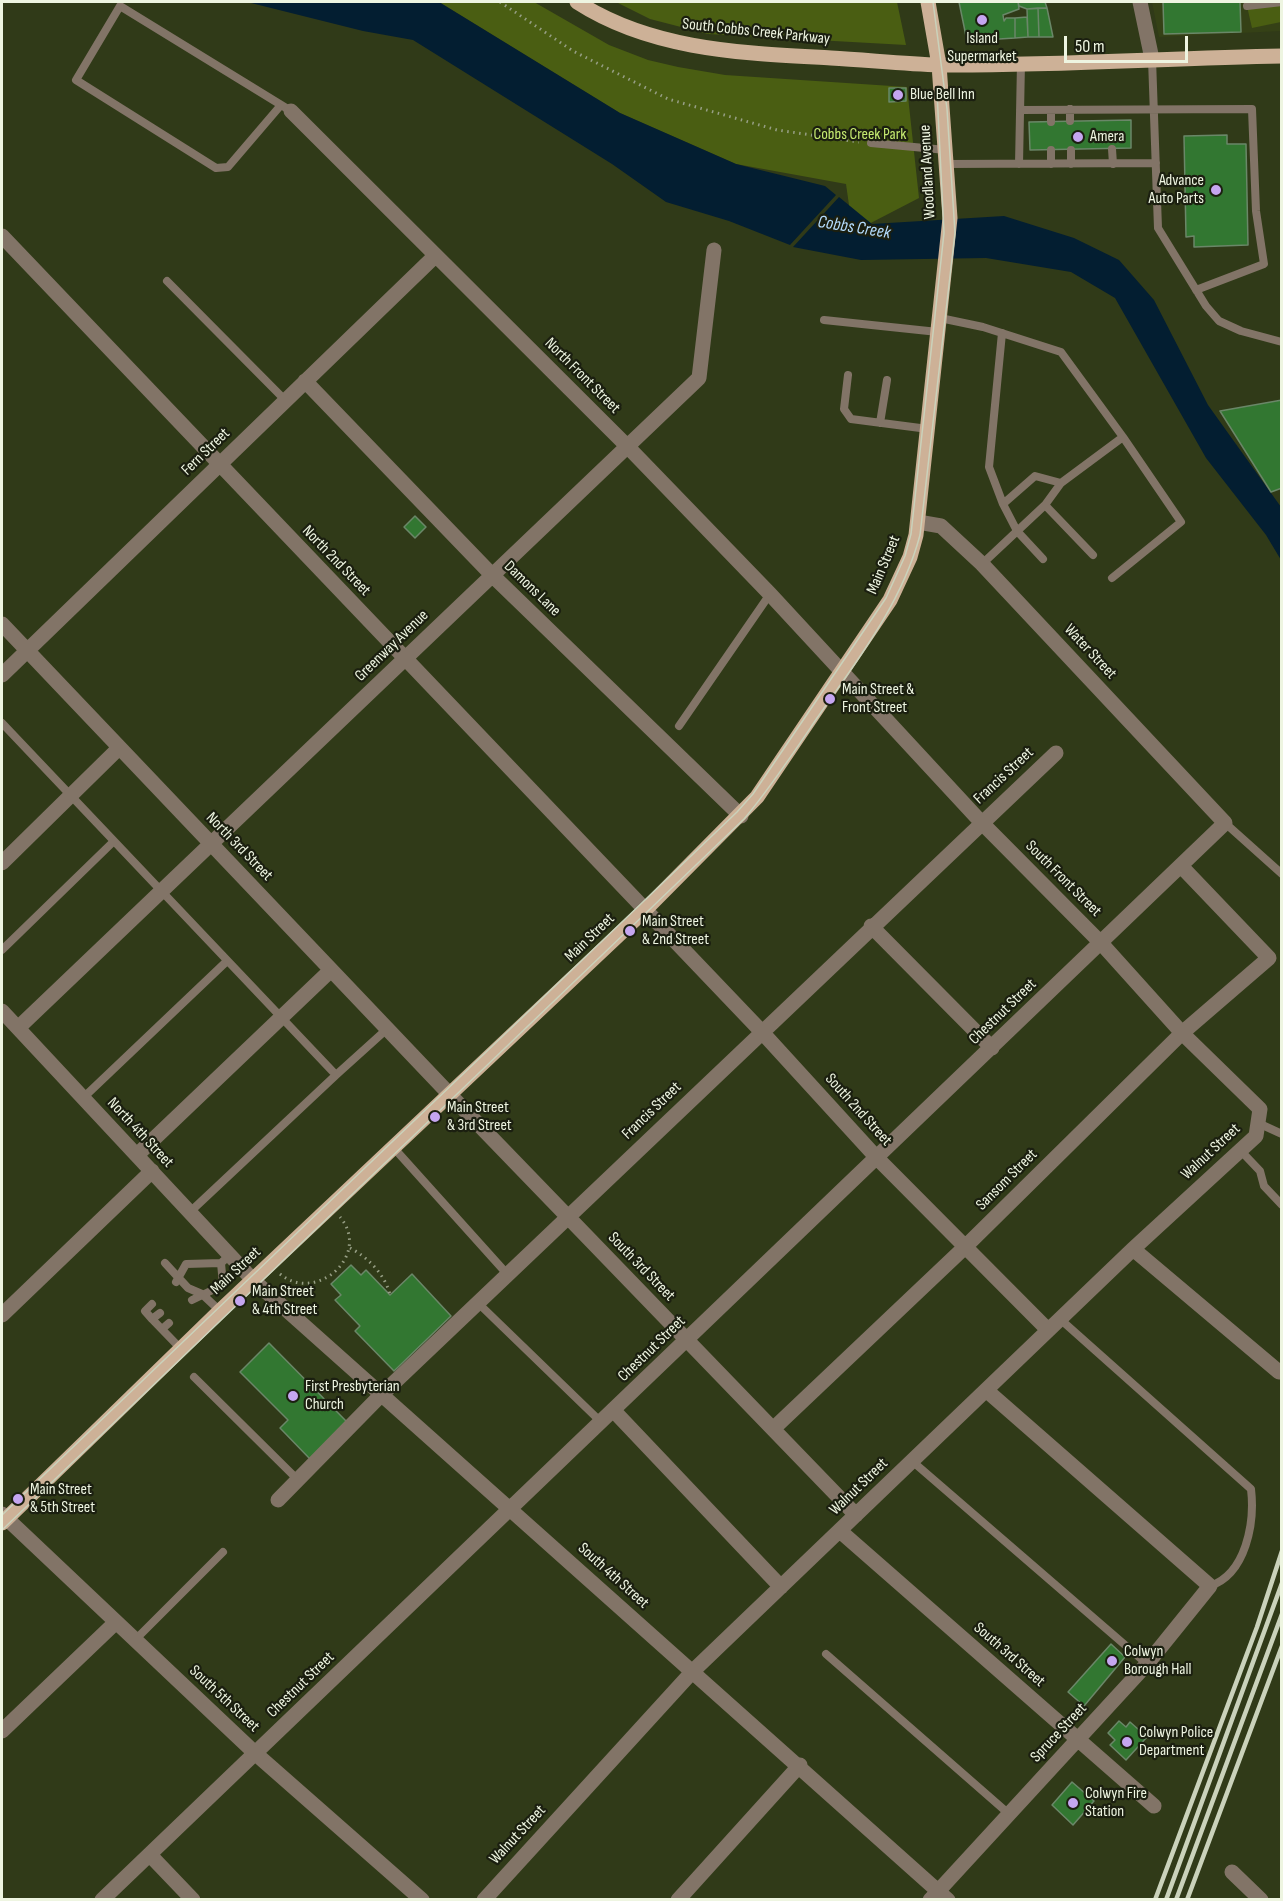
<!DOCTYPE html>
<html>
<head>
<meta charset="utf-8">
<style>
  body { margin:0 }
  #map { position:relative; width:1283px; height:1901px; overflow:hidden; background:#303a18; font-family:"Sofia Sans Condensed",sans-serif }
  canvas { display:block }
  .frame { position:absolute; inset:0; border:3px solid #eef5e1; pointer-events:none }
  .scale { position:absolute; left:1064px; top:36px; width:124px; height:27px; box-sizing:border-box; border:3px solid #eef5e1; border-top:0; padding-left:8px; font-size:18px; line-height:21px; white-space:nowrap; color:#eef5e1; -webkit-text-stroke:4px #1b1f10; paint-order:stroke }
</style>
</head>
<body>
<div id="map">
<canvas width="1283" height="1901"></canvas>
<div class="frame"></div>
<div class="scale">50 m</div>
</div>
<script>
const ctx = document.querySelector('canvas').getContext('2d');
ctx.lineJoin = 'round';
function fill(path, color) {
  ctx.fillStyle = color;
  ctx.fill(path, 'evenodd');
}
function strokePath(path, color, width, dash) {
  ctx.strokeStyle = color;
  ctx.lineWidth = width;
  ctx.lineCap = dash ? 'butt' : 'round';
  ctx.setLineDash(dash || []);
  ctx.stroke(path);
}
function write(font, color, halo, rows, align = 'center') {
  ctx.font = font + ' "Sofia Sans Condensed",sans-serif';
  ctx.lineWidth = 4.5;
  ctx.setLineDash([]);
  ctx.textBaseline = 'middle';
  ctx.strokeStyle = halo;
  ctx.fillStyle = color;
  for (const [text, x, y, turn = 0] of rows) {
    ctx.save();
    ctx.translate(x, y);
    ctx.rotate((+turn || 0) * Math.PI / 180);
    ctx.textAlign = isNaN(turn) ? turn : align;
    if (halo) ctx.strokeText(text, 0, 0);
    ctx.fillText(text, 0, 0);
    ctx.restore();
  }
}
fill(new Path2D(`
  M1152 2H1281V31L1159 37Z`), '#354116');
fill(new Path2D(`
  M439 2H534L609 45 648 60 678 67 725 75 907 87 919 198 863 227 851 219 846 184 736 164 620 113Z
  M616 2H897L906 45 708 34 650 19Z
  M1246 2H1281V22L1252 28Z`), '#4a5e12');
fill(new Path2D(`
  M247 2H439L620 113 736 164 825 186 836 195 790 245 729 221 666 202 612 164 413 40 363 31Z
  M839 197 872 224 1004 216 1074 238 1119 260 1154 300 1208 405 1281 507V560L1266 535 1206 458 1115 298 1071 272 986 258 861 260 793 247Z`), '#031e31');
const building = new Path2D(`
  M959 2H1018L1019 9 1003 15 1004 21 1006 18H1015V38L967 41Z
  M1018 2H1045L1047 8 1027 9 1019 6Z
  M1163 2H1240L1241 32 1164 34Z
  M1038 8 1039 37H1028L1027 9Z
  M1038 8H1047L1053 37H1039Z
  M1027 17 1028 37 1015 38V18Z
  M889 88H906V101L889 102Z
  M1131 120V148L1030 150 1029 122Z
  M1227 135V144H1246L1248 245 1194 247V236L1186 237 1184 136Z
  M1282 400V488L1271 492 1220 411Z
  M415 516 426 527 415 538 404 527Z
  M351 1265 361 1275 366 1270 390 1295 412 1274 451 1316 394 1371 355 1331 360 1326 335 1300 341 1295 331 1284Z
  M269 1343 347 1422 310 1459 280 1428 288 1420 240 1372Z
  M1111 1644 1125 1657 1084 1706 1068 1692Z
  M1119 1721 1126 1727 1130 1722 1147 1737 1126 1760 1110 1745 1115 1740 1108 1733Z
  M1072 1782 1094 1801 1073 1825 1052 1805Z`);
fill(building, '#327731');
strokePath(building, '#6a8768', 1.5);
strokePath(new Path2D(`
  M500 2 573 51 668 99 777 130 859 142
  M350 1248C368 1257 386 1276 390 1295
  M280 1274C316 1304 372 1255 340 1217`), '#979f85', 3, [1.5, 4.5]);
strokePath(new Path2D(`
  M1247 6 1282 2
  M1152 59 1158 228 1206 306 1219 321 1241 331 1282 342
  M281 105 228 167 216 168 76 80 120 6 291 111
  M1070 109V121
  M1020 110 1252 109 1256 211 1264 264 1196 290
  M1051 122V110
  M871 143 946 150
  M1112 149 1113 164
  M1051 150V164
  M1071 150V164
  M947 164 1156 163
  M1019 164 1021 63
  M167 281 285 400
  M940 318 983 327 1061 352 1123 437 1061 483 1045 505 982 564
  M824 320 938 332
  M1002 333 989 467 1003 504
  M848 375 844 409 851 419 928 429
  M880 423 887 380
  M1045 505 1093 555
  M1043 559 1017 531 1003 504 1035 476 1061 483
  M1112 578 1181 522 1123 437
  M2 723 336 1075 387 1029
  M679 726 770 594
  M1225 823 1282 874
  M2 950 114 841
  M83 1098 227 961
  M1258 1123 1282 1134
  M393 1147 508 1275
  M1240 1150 1260 1171 1264 1186 1282 1205
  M190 1212 336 1075
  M165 1263 188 1288 202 1294 220 1311
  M176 1282 186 1264 221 1263 230 1255
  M192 1300 223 1285 221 1263
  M478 1303 601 1422
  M160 1313 152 1319 181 1349
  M152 1319 145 1311 152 1304
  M1060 1319 1251 1489C1255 1523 1246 1574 1210 1586
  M162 1329 169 1323
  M194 1377 298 1480
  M912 1461 1147 1664
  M134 1641 223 1552
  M826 1654 1009 1814`), '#827467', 8);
strokePath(new Path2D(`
  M1140 2 1152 59
  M291 111 627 446 770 594 981 822 1101 943 1182 1033 1260 1109 1256 1136 1133 1249 693 1671 484 1900
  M2 236 761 1031 877 1158 1048 1330
  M305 381 492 575 741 816
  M2 624 454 1099 856 1515
  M2 675 435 256
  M2 863 119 748
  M871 926 992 1048
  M2 1011 253 1280 948 1900
  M18 1028 699 378 714 250
  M137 1155 331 970
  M1133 1249 1279 1372
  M2 1315 152 1171
  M614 1411 781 1587
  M773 1429 965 1247 1182 1033 1269 958 1181 866
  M278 1500 381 1395 1056 753
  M2 1514 256 1754 422 1900
  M840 1531 1154 1806
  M2 1731 115 1623
  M150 1855 193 1900
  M1232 1872 1261 1900
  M102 1900 1225 823 982 564 941 526 918 522
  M678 1900 800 1765
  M930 1900 1147 1664 1210 1586 986 1390`), '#827467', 15);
strokePath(new Path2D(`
  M577 2C653 51 744 53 831 58 868 60 904 64 940 65 1054 66 1168 58 1282 56
  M2 1523 220 1311 645 910 757 797 890 600 910 557 916 535 950 218 939 65 928 2`), '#cdb197', 15);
strokePath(new Path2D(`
  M2 1515 737 812 753 794 886 598 905 556 911 534 944 233 937 92
  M2 1530 744 819C771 787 794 752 817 718 857 661 902 603 920 535L955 233 947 109 933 2`), '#cad2bb', 1.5);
strokePath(new Path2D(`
  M1155 1900 1257 1627 1282 1551
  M1166 1900 1282 1583
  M1176 1900 1282 1614
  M1187 1900 1282 1646`), '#cad2bb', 4.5);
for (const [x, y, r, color] of [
  [982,20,6,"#c5a6f0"],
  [898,95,6,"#c5a6f0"],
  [1078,137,6,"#c5a6f0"],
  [1216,190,6,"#c5a6f0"],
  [830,699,6,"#c5a6f0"],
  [630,931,6,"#c5a6f0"],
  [435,1117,6,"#c5a6f0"],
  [240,1301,6,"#c5a6f0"],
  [293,1396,6,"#c5a6f0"],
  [18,1499,6,"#c5a6f0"],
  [1112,1661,6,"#c5a6f0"],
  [1127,1742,6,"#c5a6f0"],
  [1073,1803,6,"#c5a6f0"]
]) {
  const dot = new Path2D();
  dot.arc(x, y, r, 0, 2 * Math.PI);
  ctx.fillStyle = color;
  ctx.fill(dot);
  strokePath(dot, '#1b1f10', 2);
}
write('16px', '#eef5e1', '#1b1f10', [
  ["South Cobbs Creek Parkway",756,32,6],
  ["Woodland Avenue",928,172,-93],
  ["North Front Street",582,376,45],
  ["Fern Street",206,452,-44],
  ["North 2nd Street",336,561,46],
  ["Main Street",884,565,-67],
  ["Damons Lane",532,589,44],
  ["Greenway Avenue",392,646,-44],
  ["Water Street",1090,652,47],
  ["Francis Street",1004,776,-43],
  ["North 3rd Street",239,847,46],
  ["South Front Street",1063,879,45],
  ["Main Street",590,938,-44],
  ["Chestnut Street",1003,1012,-44],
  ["South 2nd Street",858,1110,48],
  ["Francis Street",652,1111,-44],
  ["North 4th Street",140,1133,47],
  ["Walnut Street",1211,1152,-43],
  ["Sansom Street",1007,1180,-45],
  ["South 3rd Street",641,1267,46],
  ["Main Street",236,1271,-43],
  ["Chestnut Street",652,1349,-44],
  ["Walnut Street",859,1487,-44],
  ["South 4th Street",613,1576,42],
  ["South 3rd Street",1009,1655,41],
  ["Chestnut Street",301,1685,-44],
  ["South 5th Street",224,1699,43],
  ["Spruce Street",1059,1733,-47],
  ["Walnut Street",518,1835,-47]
]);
write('16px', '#eef5e1', '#1b1f10', [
  ["Island",982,39,"center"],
  ["Supermarket",982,57,"center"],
  ["Blue Bell Inn",910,95],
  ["Amera",1090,137],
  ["Advance",1204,181,"right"],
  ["Auto Parts",1204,199,"right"],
  ["Main Street &",842,690],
  ["Front Street",842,708],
  ["Main Street",642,922],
  ["& 2nd Street",642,940],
  ["Main Street",447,1108],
  ["& 3rd Street",447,1126],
  ["Main Street",252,1292],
  ["& 4th Street",252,1310],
  ["First Presbyterian",305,1387],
  ["Church",305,1405],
  ["Main Street",30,1490],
  ["& 5th Street",30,1508],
  ["Colwyn",1124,1652],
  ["Borough Hall",1124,1670],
  ["Colwyn Police",1139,1733],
  ["Department",1139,1751],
  ["Colwyn Fire",1085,1794],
  ["Station",1085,1812]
], 'left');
write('16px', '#c5ea70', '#1b1f10', [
  ["Cobbs Creek Park",860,135]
]);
write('italic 18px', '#b4dcfd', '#1b1f10', [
  ["Cobbs Creek",854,228,9]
]);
</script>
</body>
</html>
